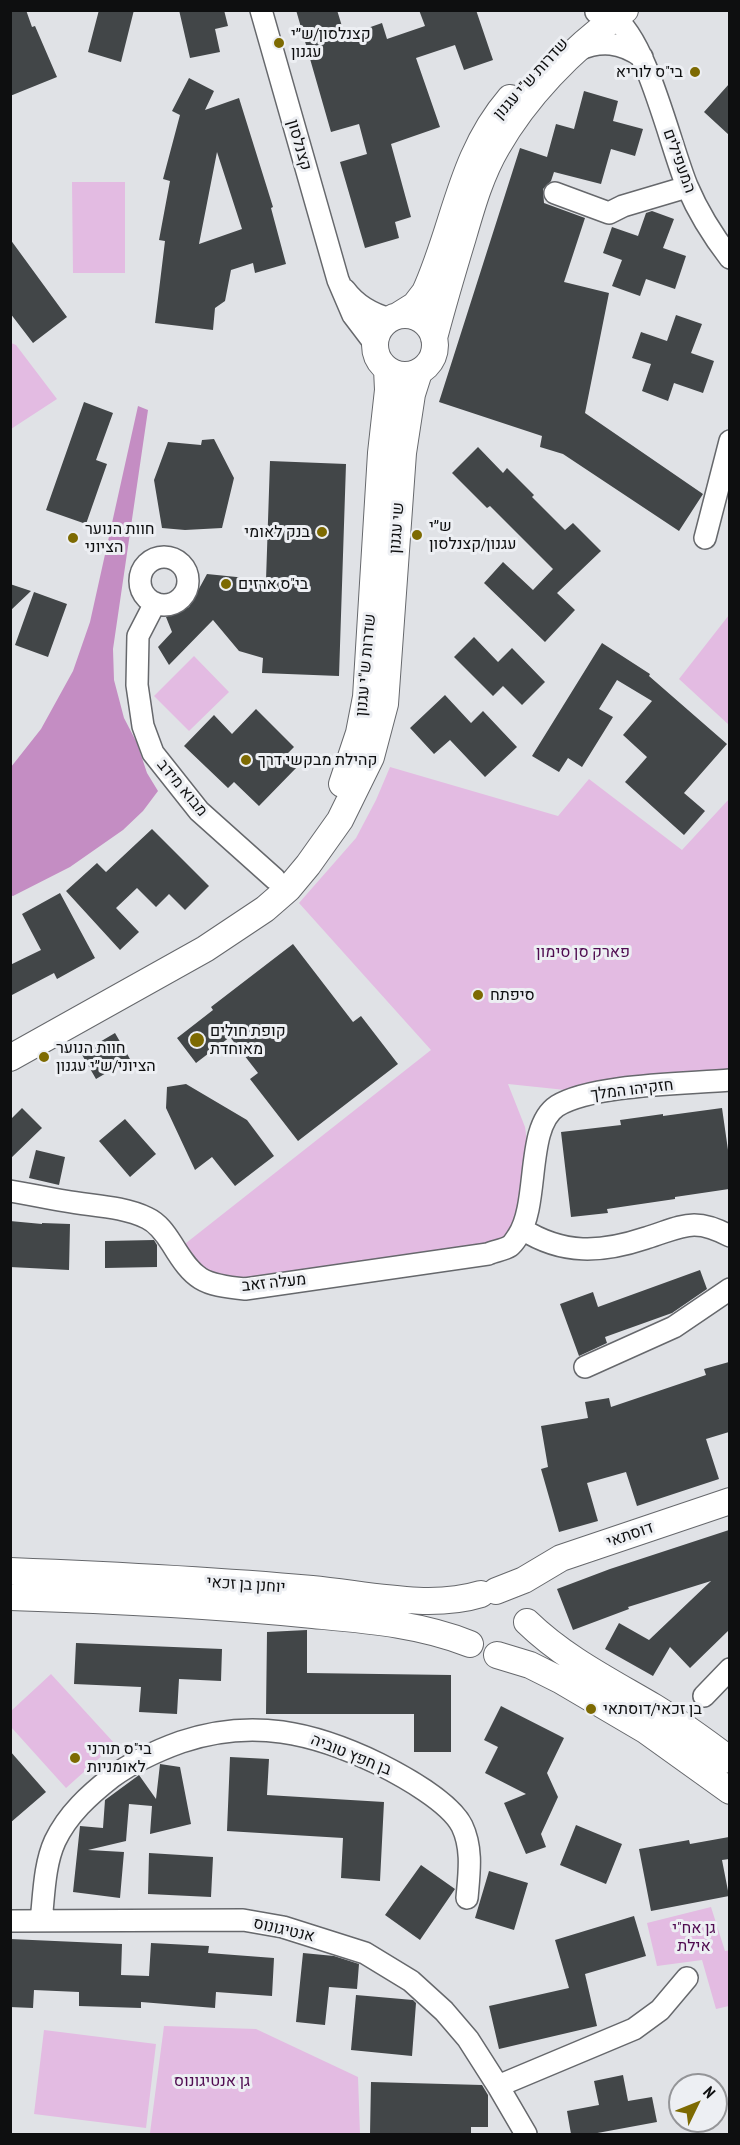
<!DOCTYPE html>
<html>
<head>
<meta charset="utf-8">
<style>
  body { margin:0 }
  #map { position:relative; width:740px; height:2145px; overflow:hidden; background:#e0e2e6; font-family:"PT Sans Narrow",sans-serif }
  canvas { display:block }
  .frame { position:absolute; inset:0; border:12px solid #0e0f10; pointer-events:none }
  .north { position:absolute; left:668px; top:2073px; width:60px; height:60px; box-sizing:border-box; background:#edeff3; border:2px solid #949598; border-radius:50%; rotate:47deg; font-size:16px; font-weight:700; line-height:24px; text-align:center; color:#0e0f10 }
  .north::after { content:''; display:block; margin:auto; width:21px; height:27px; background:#7d6a02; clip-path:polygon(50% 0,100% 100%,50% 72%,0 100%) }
</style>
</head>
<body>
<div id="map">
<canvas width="740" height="2145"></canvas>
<div class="frame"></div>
<div class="north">N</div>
</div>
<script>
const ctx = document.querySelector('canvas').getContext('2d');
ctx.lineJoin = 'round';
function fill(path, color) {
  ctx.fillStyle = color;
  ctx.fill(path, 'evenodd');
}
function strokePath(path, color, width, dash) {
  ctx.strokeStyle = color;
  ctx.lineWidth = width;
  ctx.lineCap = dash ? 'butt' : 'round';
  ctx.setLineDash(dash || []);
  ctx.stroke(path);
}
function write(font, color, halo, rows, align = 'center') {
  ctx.font = font + ' "PT Sans Narrow",Heebo,sans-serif';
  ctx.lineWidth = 6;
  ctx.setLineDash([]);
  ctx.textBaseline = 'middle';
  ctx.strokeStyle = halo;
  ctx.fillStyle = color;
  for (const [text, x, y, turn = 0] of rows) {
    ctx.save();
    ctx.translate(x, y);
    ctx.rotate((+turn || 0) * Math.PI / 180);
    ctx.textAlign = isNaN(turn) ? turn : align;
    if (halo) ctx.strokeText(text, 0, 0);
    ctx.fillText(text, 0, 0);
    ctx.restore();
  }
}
fill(new Path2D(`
  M72 182H125V273H73Z
  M11 343 16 345 57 399 11 429Z
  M729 615V725L679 679Z
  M194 656 229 692 189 731 154 696Z
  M390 767 558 816 589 779 682 850 729 799V1073L575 1091 508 1084 525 1127 529 1157 520 1226 496 1246 241 1284 199 1267 181 1247 431 1050 299 903 356 838 376 800Z
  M51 1674 115 1744 66 1788 11 1727V1711Z
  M711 1907 725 1951 730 1950 729 2006 716 2009 702 1960 657 1966 647 1923Z
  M164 2026 256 2029 358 2077 360 2134 150 2133Z
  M44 2030 156 2044 146 2128 34 2114Z`), '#e3bbe2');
fill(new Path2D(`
  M138 406 148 410 113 649 114 680 124 718 137 743 147 773 158 791 143 811 123 830 70 867 13 896 10 895 11 767 41 729 73 671 90 622Z`), '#c48dc3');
fill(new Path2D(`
  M10 10H26L32 27 35 26 57 77 10 96Z
  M99 10H134L121 62 88 52Z
  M179 10H224L228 26 215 29 220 52 190 58Z
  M296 10H337L345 36 382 23 387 39 425 26 419 10H476L493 60 464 70 455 45 416 58 440 127 391 144 411 217 395 222 399 238 365 248 340 162 367 154 359 124 331 132Z
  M189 78 214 91 205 110 239 98 273 207 271 208 286 264 255 273 253 263 231 270 225 301 215 308 213 330 155 323 165 241 159 240 170 181 163 179 180 115 172 111ZM217 152 242 229 199 244Z
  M729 84V135L704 112Z
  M584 91 618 101 613 121 643 129 635 156 611 149 601 184 554 172 551 181 543 189 544 203 585 218 564 282 609 293 585 413 703 494 679 531 563 454 540 447 542 436 439 402 520 148 547 157 556 124 574 129Z
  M652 211 674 219 663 248 686 256 675 289 646 279 640 296 612 286 622 260 603 253 612 227 638 236 646 213Z
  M10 239 67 317 33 343 10 313Z
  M676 315 702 324 691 353 714 361 703 393 674 383 668 401 642 391 651 364 632 358 641 332 667 341Z
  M84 402 113 413 96 460 107 464 86 524 46 510Z
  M214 439 234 478 222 528 185 530 162 528 154 480 168 442 201 445 202 440Z
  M478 447 503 473 507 468 534 495 532 497 565 530 573 523 601 551 557 593 575 610 545 642 484 583 503 562 533 590 553 569 490 506 487 508 452 473Z
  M270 461 346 464 339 676 262 673 263 658 239 651 213 620 169 665 158 647 172 632 166 617 189 607 207 574 266 580Z
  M10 584 31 591 10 611Z
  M34 592 67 604 48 657 15 645Z
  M474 637 498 662 512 648 545 682 522 705 503 686 493 696 454 657Z
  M602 643 650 674 649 676 727 744 684 793 705 811 684 835 625 782 647 757 623 735 652 701 617 680 599 709 613 717 582 767 568 758 559 772 532 756Z
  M445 695 471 723 483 711 517 747 485 777 450 740 434 754 410 728Z
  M256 709 294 747 287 754 298 766 259 806 234 782 228 788 184 746 214 715 232 734Z
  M152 829 209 886 185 910 169 894 156 907 137 888 116 908 139 932 120 950 66 891 97 863 106 872Z
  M60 893 95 958 57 979 54 973 10 996V965L41 950 22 914Z
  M293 944 353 1022 361 1016 398 1064 298 1141 250 1079 258 1073 230 1037 196 1063 177 1038 213 1010 211 1007Z
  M115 1033 130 1059 96 1079 81 1053Z
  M186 1084 247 1120 274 1156 235 1186 212 1157 195 1170 166 1108 167 1087Z
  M22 1108 42 1128 10 1159V1120Z
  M722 1108 729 1157V1189L675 1197V1199L607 1209 608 1213 571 1217 561 1132 621 1125 620 1120 663 1114V1116Z
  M125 1119 156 1154 130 1177 99 1141Z
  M36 1150 65 1157 59 1185 29 1178Z
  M10 1221 42 1224V1223L70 1224 69 1270 10 1267Z
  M154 1240 157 1245V1267L105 1268V1241Z
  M700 1270 707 1289 672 1313 605 1337 607 1343 579 1356 560 1304 593 1292 598 1307Z
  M729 1362V1432L706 1439 719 1479 637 1506 626 1472 587 1483 598 1521 559 1532 541 1469 548 1467 541 1426 588 1418 585 1402 609 1398 611 1407 706 1375 704 1369Z
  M729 1530V1630L690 1668 670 1647 653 1676 605 1649 619 1623 649 1640 711 1581 628 1607 629 1609 573 1630 557 1589 610 1569Z
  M307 1630V1673L451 1675V1752H414V1714H266L267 1632Z
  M76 1643 222 1649 221 1681 179 1679 177 1714 139 1712 141 1687 74 1684Z
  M501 1706 564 1738 547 1773 558 1797 541 1834 546 1847 526 1854 504 1803 526 1794 485 1773 498 1747 484 1740Z
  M10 1751 46 1792 10 1823Z
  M230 1757 269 1759 267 1795 384 1802 380 1881 341 1878 343 1838 227 1831Z
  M160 1764 180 1767 191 1824 150 1834 152 1806 129 1804 126 1841 88 1850 124 1852 120 1898 73 1892 80 1826 103 1828 105 1800 139 1775 156 1799Z
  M576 1825 622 1844 606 1884 560 1865Z
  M729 1837V1859L722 1860 729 1896 651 1911 639 1849 689 1840 690 1844Z
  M149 1853 213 1857 211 1897 148 1894Z
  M421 1865 455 1889 420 1940 385 1915Z
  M489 1871 528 1883 514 1930 475 1918Z
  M634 1916 646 1956 585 1974 597 2026 499 2049 489 2006 569 1988 555 1940Z
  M10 1939 122 1944 121 1975 149 1976 151 1943 209 1946 208 1953 274 1958 272 1996 216 1992 215 2008 141 2002V2008L79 2006V1992L34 1990 33 2008 10 2007Z
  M303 1953 334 1956 359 1964 357 1989 329 1987 325 2025 296 2022Z
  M356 1995 413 2000 416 2003 412 2056 351 2050Z
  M623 2075 628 2101 652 2097 657 2122 592 2134H571L567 2111 599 2105 594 2081Z
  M371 2082 482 2085 488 2095V2127H471V2134H370Z`), '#424648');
const minor = new Path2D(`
  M261 10 338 280 353 315 375 344
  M596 12C602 14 609 15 614 18 646 38 671 148 687 186 698 212 713 236 730 258
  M578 50C601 40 621 42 642 57
  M555 193 609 213 623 206 687 187
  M345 290C356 305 372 314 390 319
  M705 538 730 441
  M140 581a24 24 0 1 1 48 0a24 24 0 1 1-48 0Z
  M155 603 138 636 137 685 143 726 153 753 199 811 275 879
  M10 1191C29 1194 47 1198 65 1201 92 1206 122 1206 147 1218 158 1223 165 1233 172 1244 194 1280 202 1285 245 1289L488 1254C494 1251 504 1250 510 1246 513 1244 516 1239 518 1236 540 1203 525 1127 557 1106 593 1084 686 1084 730 1080
  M522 1229C563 1255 601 1253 646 1238 682 1227 693 1216 730 1236
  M585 1367 674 1327 730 1289
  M704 1696 730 1669
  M10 1921 243 1920 283 1927 365 1953 411 1981 444 2011 468 2039 498 2086 526 2134
  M41 1921C44 1896 44 1865 55 1841 68 1814 89 1795 112 1777 134 1761 156 1751 181 1742 252 1718 313 1732 379 1764 403 1776 450 1802 462 1826 473 1849 469 1874 467 1898
  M498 2086 634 2029 660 2010 687 1978`);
const tertiary = new Path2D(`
  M399 315 415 305 425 292C455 226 460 156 510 98
  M375 345a30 30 0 1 1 60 0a30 30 0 1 1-60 0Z
  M434 338C443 304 453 270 463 237 472 206 481 174 497 147 528 93 575 47 625 10
  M342 784 359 733 366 697 381 453 388 390 387 369
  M10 1058 205 949 265 909 288 889 308 865 340 820 371 757 385 704 403 453 412 394 419 372
  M10 1571C111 1575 212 1580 312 1589 366 1594 429 1610 481 1594
  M496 1591 524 1580 561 1558 730 1501
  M10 1597C111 1600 212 1605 313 1615 366 1620 420 1624 470 1644
  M527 1622C564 1658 610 1681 654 1707 680 1723 705 1741 730 1760
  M497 1655 530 1665 560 1680 645 1730 730 1791`);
strokePath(minor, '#66686c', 24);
strokePath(tertiary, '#66686c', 28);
strokePath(minor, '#fff', 21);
strokePath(tertiary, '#fff', 26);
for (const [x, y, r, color] of [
  [279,43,6,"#7d6a02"],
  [695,72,6,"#7d6a02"],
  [322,532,6,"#7d6a02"],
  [417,535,6,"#7d6a02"],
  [73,538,6,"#7d6a02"],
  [226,584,6,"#7d6a02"],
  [246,760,6,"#7d6a02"],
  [478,995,6,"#7d6a02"],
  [197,1040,8,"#7d6a02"],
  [44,1057,6,"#7d6a02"],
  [591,1709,6,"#7d6a02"],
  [75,1758,6,"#7d6a02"]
]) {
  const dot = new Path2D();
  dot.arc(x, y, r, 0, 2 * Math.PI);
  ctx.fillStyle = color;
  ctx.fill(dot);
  strokePath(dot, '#edeff3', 2);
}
write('16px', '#0e0f10', '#edeff3', [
  ["קצנלסון/ש״י",291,34],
  ["עגנון",291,52],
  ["בי\"ס לוריא",683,72,"right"],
  ["ש״י",429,526],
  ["עגנון/קצנלסון",429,544],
  ["חוות הנוער",85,529],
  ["הציוני",85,547],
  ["בנק לאומי",310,532,"right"],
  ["בי\"ס ארזים",238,584],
  ["קהילת מבקשי דרך",258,760],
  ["סיפתח",490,995],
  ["קופת חולים",210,1031],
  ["מאוחדת",210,1049],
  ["חוות הנוער",56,1048],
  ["הציוני/ש״י עגנון",56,1066],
  ["בן זכאי/דוסתאי",603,1709],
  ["בי\"ס תורני",87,1749],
  ["לאומניות",87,1767]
], 'left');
write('16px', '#0e0f10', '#edeff3', [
  ["שדרות ש\"י עגנון",531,79,-48],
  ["קצנלסון",299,145,74],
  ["המעפילים",679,161,70],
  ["שי עגנון",397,528,-86],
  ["שדרות ש\"י עגנון",366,665,-85],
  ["מבוא מידב",182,788,50],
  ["חזקיהו המלך",632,1090,-7],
  ["מעלה זאב",274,1283,-6],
  ["דוסתאי",630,1535,-19],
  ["יוחנן בן זכאי",246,1585,4],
  ["בן חפץ טוביה",351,1755,22],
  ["אנטיגונוס",284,1930,13]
]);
write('16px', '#4f0b50', '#edeff3', [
  ["פארק סן סימון",583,952],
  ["גן אח\"י",694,1928],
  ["אילת",694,1946],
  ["גן אנטיגונוס",212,2081]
]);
</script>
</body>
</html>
